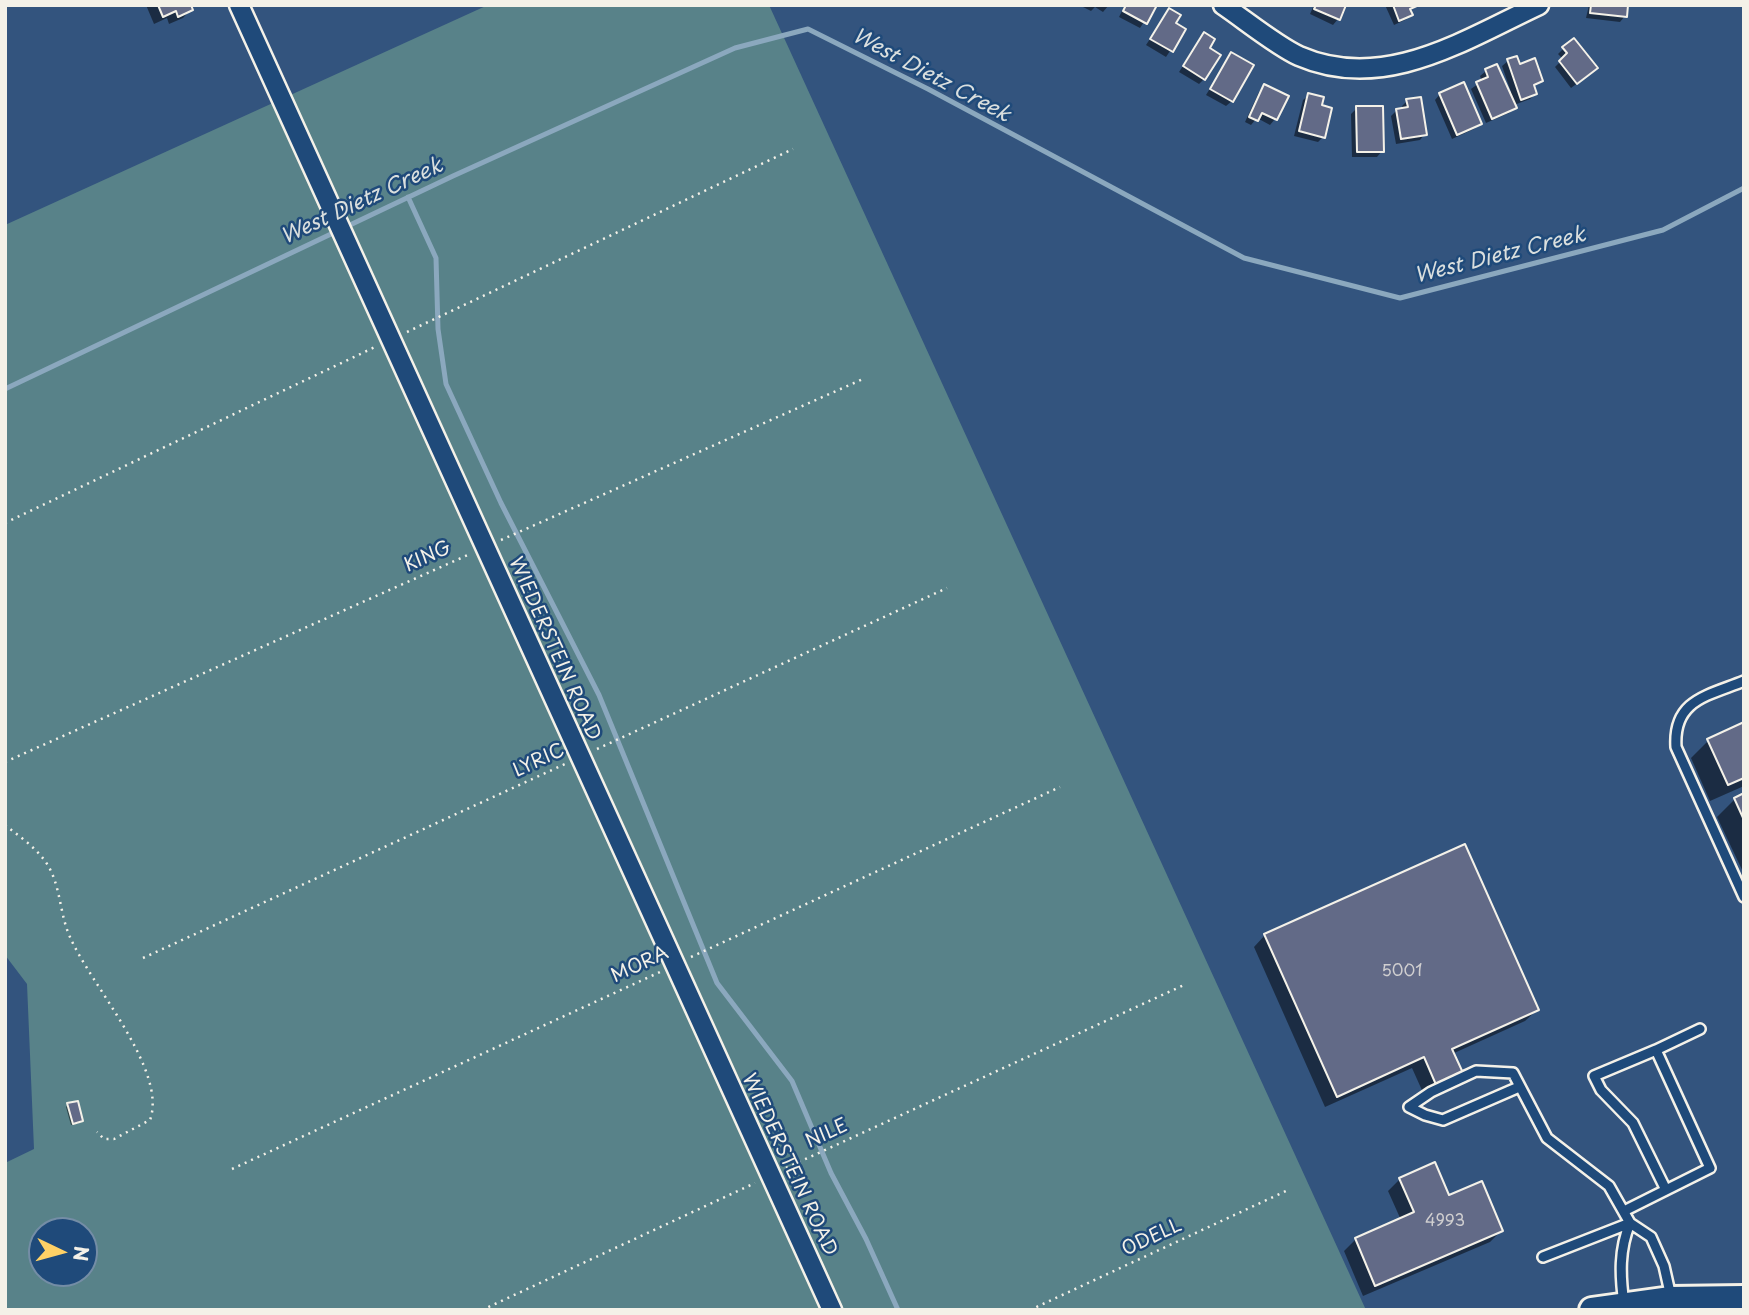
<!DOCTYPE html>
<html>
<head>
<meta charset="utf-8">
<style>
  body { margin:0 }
  #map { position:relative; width:1749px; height:1315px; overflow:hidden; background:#33547e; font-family:"Playpen Sans",sans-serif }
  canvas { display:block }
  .frame { position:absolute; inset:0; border:7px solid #f4f1e8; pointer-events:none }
  .north { position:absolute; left:28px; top:1217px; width:70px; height:70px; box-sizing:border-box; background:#1f4a7a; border:2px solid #748da6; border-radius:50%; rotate:95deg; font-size:19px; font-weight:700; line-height:28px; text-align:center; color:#f4f1e8 }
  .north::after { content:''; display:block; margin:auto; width:24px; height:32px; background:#ffd166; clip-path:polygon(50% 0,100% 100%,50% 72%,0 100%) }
</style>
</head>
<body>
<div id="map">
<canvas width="1749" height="1315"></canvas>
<div class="frame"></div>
<div class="north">N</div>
</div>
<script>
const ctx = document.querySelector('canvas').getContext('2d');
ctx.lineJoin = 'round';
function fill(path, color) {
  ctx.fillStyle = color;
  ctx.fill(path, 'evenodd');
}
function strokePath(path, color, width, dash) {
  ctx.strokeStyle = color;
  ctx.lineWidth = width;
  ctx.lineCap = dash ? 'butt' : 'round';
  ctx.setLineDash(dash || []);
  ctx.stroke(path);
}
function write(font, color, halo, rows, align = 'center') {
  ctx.font = font + ' "Playpen Sans",sans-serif';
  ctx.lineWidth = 5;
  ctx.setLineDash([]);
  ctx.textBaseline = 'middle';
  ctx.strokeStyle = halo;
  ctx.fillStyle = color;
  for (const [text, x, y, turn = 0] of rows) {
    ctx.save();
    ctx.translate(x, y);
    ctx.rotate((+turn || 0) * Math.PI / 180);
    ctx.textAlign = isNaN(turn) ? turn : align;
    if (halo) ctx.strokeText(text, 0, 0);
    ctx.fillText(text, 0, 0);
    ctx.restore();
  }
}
fill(new Path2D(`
  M488 5H769L1366 1310H5V1163L34 1149 27 984 5 955V225ZM42 1231H84V1273H42Z`), '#588289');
fill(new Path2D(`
  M146 5H192L191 9 183 18 169 24 167 18 154 24Z
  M1109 5 1103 12 1095 7 1091 11 1081 6Z
  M1125 5H1155L1140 28 1119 17Z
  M1314 5H1344L1338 19 1333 25 1310 14Z
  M1385 5H1417L1409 11 1410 15 1405 20 1394 25Z
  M1589 5H1626L1625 16 1620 22 1586 18Z
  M1169 10 1174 24 1184 30 1166 57 1146 45Z
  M1204 34 1208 48 1204 79 1199 84 1179 72Z
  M1564 48 1591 73 1571 88 1555 67 1563 59 1558 54Z
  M1231 54 1232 101 1226 106 1206 95Z
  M1516 58 1519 66 1541 81 1533 87 1535 94 1530 99 1514 105 1515 107 1509 113 1486 123 1471 89 1482 81 1480 76 1486 71 1497 66 1509 93 1511 92 1502 66 1508 61Z
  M1265 87 1275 119 1270 125 1257 118 1251 125 1245 122 1259 92Z
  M1440 94 1480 124 1474 129 1452 139 1435 100Z
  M1309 95 1323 137 1318 142 1294 136 1303 100Z
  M1407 101 1425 134 1420 140 1396 144 1391 116 1396 111 1402 110V106Z
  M1357 108 1382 151 1377 157H1352L1351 114Z
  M1744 724V786L1710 801 1691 758 1708 741Z
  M1744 795V874L1717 817 1735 799Z
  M1265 935 1537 1010 1525 1021 1452 1054 1462 1074 1425 1097 1412 1068 1325 1107 1254 947Z
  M68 1105 82 1121 79 1123 71 1125 66 1107Z
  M1400 1179 1448 1197 1501 1231 1490 1242 1363 1296 1344 1251 1356 1239 1401 1220 1388 1191Z`), '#0007');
strokePath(new Path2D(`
  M408 197 436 258 438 329 446 384 501 503 599 695 717 983 792 1081 831 1173 866 1239 898 1310
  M5 389 453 176 735 48 808 29 928 89 1244 258 1400 298 1663 230 1744 188`), '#8ba8be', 5);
const building = new Path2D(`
  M158 5H191L193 10 178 17 176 11 163 17Z
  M1126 5H1157L1147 24 1123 11Z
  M1316 5H1346L1340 20 1314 9Z
  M1393 5H1419L1410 9 1413 15 1399 21Z
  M1591 5H1628L1627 17 1590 13Z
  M1169 8 1181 15 1176 23 1186 29 1173 52 1150 39Z
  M1204 32 1215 39 1210 48 1221 55 1205 80 1183 66Z
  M1574 38 1598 68 1577 84 1559 61 1567 53 1562 47Z
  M1231 52 1254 65 1233 102 1210 89Z
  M1517 56 1520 64 1535 58 1543 81 1534 85 1537 94 1521 100 1507 59Z
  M1497 64 1517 108 1492 119 1476 82 1488 77 1485 69Z
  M1464 82 1482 124 1457 135 1439 93Z
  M1264 84 1289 96 1277 120 1262 113 1258 121 1249 117Z
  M1308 93 1324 97 1322 105 1332 108 1325 138 1299 131Z
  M1421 97 1427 135 1401 139 1396 109 1408 107 1406 99Z
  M1356 106H1383L1384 152H1357Z
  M1744 722V778L1728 785 1707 739Z
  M1744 793V820L1734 798Z
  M1465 844 1539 1010 1452 1049 1464 1075 1437 1087 1424 1057 1337 1097 1264 934Z
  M78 1101 83 1121 73 1124 67 1103Z
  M1435 1162 1449 1195 1482 1181 1503 1231 1375 1286 1355 1238 1414 1212 1399 1178Z`);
fill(building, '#626a87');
strokePath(building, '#f4f1e8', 2);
const lane = new Path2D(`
  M1744 681C1707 696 1673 700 1676 747L1744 897
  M1656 1050 1700 1029
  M1519 1087 1443 1120 1425 1115 1409 1107 1431 1092 1476 1071 1513 1073 1547 1138 1609 1186 1630 1223 1651 1237 1664 1266 1671 1297
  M1624 1211 1710 1168 1656 1050 1594 1076 1601 1090 1633 1123 1666 1190
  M1543 1257 1630 1223
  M1624 1304C1620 1275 1619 1250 1630 1223`);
const street = new Path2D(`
  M239 5 832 1310
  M1223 5C1245 20 1277 46 1299 56 1384 93 1464 40 1539 5`);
const secondary = new Path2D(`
  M1592 1310 1671 1299 1744 1298`);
strokePath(lane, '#f4f1e8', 14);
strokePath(street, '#f4f1e8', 23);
strokePath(secondary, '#f4f1e8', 30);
strokePath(new Path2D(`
  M407 332 793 149
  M5 523 375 347
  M501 540 863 379
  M597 749 947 588
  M5 762 470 554
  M5 825C19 836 35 847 45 861 61 883 59 913 70 937 90 984 168 1070 150 1120L114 1139H104L97 1132
  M691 957 1060 787
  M143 958 565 764
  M786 1168 1184 985
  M232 1169 660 972
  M482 1310 755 1183
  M1030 1310 1286 1191`), '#f4f1e8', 2.5, [2, 5]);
strokePath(lane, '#1f4a7a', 9);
strokePath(street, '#1f4a7a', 18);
strokePath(secondary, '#1f4a7a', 24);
write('16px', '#d0cfd0', null, [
  ["5001",1402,972],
  ["4993",1445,1222]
]);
write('19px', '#f4f1e8', '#1f4a7a', [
  ["KING",428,557,-24],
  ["WIEDERSTEIN ROAD",554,649,66],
  ["LYRIC",539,761,-25],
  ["MORA",640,965,-25],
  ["NILE",827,1134,-25],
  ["WIEDERSTEIN ROAD",789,1165,65],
  ["ODELL",1152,1238,-25]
]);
write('italic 21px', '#dadfde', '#1f4a7a', [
  ["West Dietz Creek",931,76,28],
  ["West Dietz Creek",362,202,-25],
  ["West Dietz Creek",1500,256,-14]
]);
</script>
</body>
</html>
